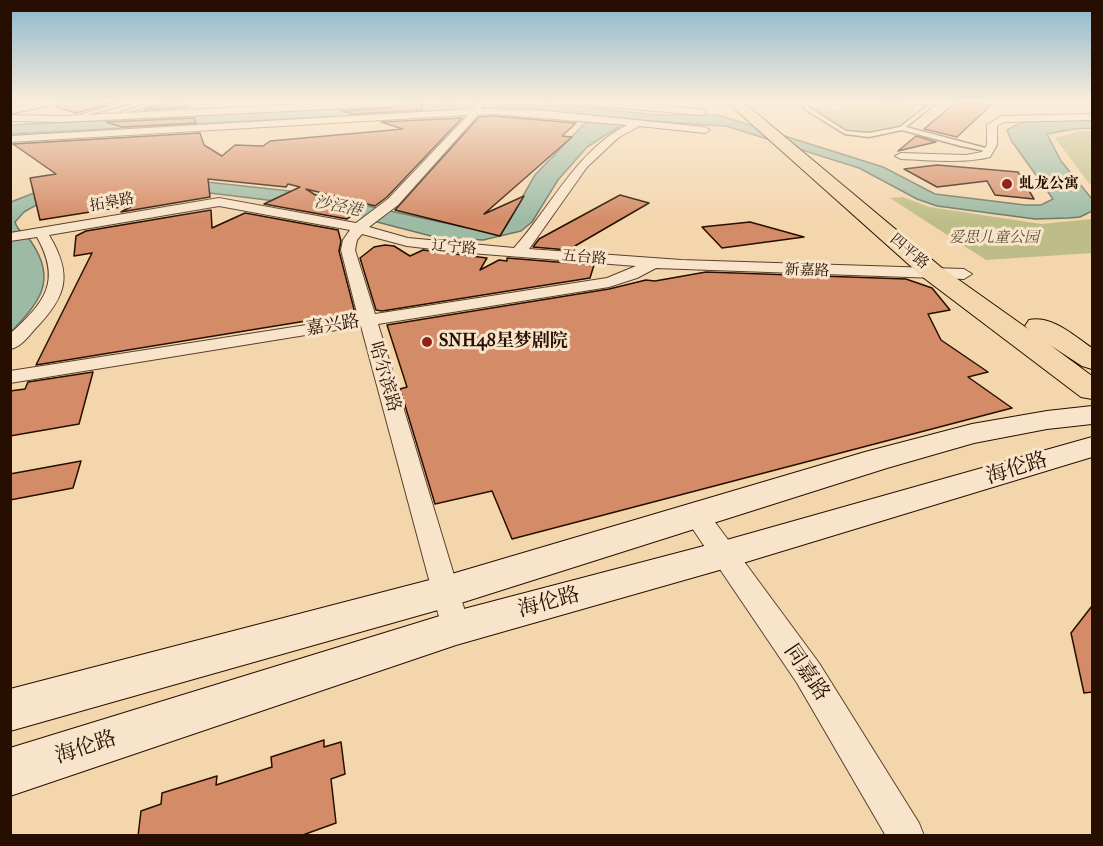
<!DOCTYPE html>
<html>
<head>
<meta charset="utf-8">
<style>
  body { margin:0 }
  #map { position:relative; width:1103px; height:846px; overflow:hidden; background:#f4d6ad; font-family:"IM FELL French Canon",serif }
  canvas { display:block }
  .frame { position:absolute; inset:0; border:12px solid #260f00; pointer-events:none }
</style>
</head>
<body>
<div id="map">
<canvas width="1103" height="846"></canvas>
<div class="frame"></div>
</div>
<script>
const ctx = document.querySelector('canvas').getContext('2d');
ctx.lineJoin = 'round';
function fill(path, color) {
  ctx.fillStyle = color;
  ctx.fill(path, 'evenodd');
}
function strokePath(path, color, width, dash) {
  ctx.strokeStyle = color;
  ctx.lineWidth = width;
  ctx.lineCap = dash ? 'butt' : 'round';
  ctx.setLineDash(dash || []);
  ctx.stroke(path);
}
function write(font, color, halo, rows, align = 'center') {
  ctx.font = font + ' "IM FELL French Canon","Noto Serif SC",serif';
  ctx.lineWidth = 6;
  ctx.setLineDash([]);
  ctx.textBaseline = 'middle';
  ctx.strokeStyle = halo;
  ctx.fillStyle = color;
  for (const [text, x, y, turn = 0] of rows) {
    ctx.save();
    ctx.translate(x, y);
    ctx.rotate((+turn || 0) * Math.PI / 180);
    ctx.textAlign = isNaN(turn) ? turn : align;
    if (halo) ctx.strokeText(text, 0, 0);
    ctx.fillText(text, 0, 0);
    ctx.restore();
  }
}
fill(new Path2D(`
  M855 102 920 104C913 111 905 123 896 127 867 140 828 130 809 106L842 111Z
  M1080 131H1092V187L1055 138Z
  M903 197 929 207 1041 224 1092 219V253L986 260 890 198Z`), '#bebd88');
const water = new Path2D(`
  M464 102H542L656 115H718L883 167 935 194 1025 205H1041L1053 199 1011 140 1007 130C1032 114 1065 120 1092 121V128L1074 129 1047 134 1061 161 1092 199V211L1080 217 1069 218 1035 219 937 206 917 199 859 168 726 126 635 120 620 126 587 147 558 180 532 222 521 231 483 240 435 237 350 215 275 201 161 187 38 204 24 212 15 222C18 233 27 234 32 243 58 282 38 303 11 332V202L34 193 151 176 308 193 468 228H478L509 220 535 175 587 121 585 115 518 108H492L11 134V125Z`);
fill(water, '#9dbaa5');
strokePath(water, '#6d7663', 1.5);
const building = new Path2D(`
  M57 102H116L76 113 56 107Z
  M165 102H189L190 107 144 110Z
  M398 102H422V110L353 114 342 111 391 108Z
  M955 103 992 104 957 137 924 129Z
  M493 116 576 123 562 136 572 137 484 214 524 196 500 236 395 210 479 117Z
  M194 118 196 123 122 127 106 122Z
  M462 118 387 197 375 206 306 189 350 217 347 219 264 204 300 187 288 184 286 187 208 179 210 197 121 212 134 205 40 220 30 178 56 174 13 144 200 133 204 145 222 156 235 145 263 146 270 141 403 129 381 122Z
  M916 136 936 142 898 151Z
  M937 165 1018 172 1034 199 995 195 987 181 937 187 904 169Z
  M620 195 649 203 568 250 533 247 539 239Z
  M211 210 212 228 245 213 338 230 341 241 339 251 355 313 36 365 92 253 74 256 76 236 86 231Z
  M750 222 804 237 722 248 702 227Z
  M385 245 394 246 410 256 423 250 487 258 480 270 499 260 507 261V258L594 265 590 278 382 311 376 310 360 258 374 247Z
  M706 272 906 279 932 288 950 310 928 314 941 340 988 372 968 377 1012 408 512 539 492 491 435 504 400 389 407 387 387 325 609 289 646 280 655 281Z
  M93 372 79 424 10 436V391L25 389 28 382Z
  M81 461 73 488 10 500V474Z
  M1092 606V692L1084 693 1071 633Z
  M324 740V747L341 742 345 774 331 779 336 823 300 836H138L141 811 161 804 162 793 217 776 216 785 272 767 271 757Z`);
fill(building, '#d48c68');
strokePath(building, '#260f00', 1.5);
const service = new Path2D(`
  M125 102H134L72 119 70 118Z
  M154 102H163L124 113 122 112Z
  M805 102H810L808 106 810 108 846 131 869 133 900 127 929 104 880 102H937L906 127 993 150 990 152 961 146 902 130 869 137 845 134 806 110 803 106Z`);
const minor = new Path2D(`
  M347 102 396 103 391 106 63 122 10 121V115L63 116Z
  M583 102H623L701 109 706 112 701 115 587 105Z
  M478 103 483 106 481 109 536 110 705 127 710 130 705 133 639 126 618 138 587 167 529 249 681 260 964 269 972 274 964 279 656 268 637 278 609 287 378 324 470 628 466 637 456 640 446 637 442 628 361 326 10 383V371L358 317 341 250 343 240 350 230 219 206 49 235C73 275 67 296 35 329 28 337 21 347 10 349V334C45 302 62 282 37 237L10 241V233L219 198 356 223 388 199 468 115 10 142V136L472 109ZM493 114 627 125C575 152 552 206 514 248L408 238 369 227 398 205 478 115ZM362 234 407 246 458 252 636 266 607 278 375 314 355 250 357 240Z
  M1092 114V120L1004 122 997 126V145L990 157C961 164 930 160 901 159L895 156 901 153 966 155 982 152 987 145V125L1002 116Z
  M697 507 706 510 819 663 919 823 924 836H886L797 683 688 522 685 516 688 510Z`);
const secondary = new Path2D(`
  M1092 406V424L1047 429 974 443 887 468 445 608 10 731V689L445 576 865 452 972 424 1047 411Z
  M1092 437V457L723 569 456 645 10 796V748L456 611 723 541Z`);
const primary = new Path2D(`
  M24 102H53L51 105 10 114V105Z
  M727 102H743L942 268 1028 329 1025 326 1029 320C1052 315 1074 336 1092 348V369L1082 366 1050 345 1092 376V399L1081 397 924 278Z`);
strokePath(service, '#5a412b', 3);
strokePath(minor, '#5a412b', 2);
strokePath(secondary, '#260f00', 2);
strokePath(primary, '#260f00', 2);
fill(service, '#f8e4ca');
fill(minor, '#f8e4ca');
fill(secondary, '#f8e4ca');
fill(primary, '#f4d6ad');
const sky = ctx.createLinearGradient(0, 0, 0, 221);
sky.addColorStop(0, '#8ab6cd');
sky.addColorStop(0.46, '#faedda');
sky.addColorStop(1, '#faedda00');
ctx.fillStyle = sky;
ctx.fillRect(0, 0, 1103, 221);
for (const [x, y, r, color] of [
  [1007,184,6,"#8f2418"],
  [427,342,6,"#8f2418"]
]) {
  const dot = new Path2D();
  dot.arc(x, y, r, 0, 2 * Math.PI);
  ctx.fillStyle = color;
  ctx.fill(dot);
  strokePath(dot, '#f8e4ca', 2);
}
write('bold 15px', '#260f00', '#f8e4ca', [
  ["虬龙公寓",1019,184]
], 'left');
write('15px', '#260f00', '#f8e4ca', [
  ["拓皋路",112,203,-10],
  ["辽宁路",454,248,5],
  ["四平路",909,252,40],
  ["五台路",584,258,5],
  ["新嘉路",807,271,2]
]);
write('italic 15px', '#5b4c30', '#f8e4ca', [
  ["爱思儿童公园",994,238]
]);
write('italic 16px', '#504b3a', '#f8e4ca', [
  ["沙泾港",338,207,11]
]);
write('18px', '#260f00', '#f8e4ca', [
  ["嘉兴路",333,326,-9],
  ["哈尔滨路",384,377,74]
]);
write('bold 18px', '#260f00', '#f8e4ca', [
  ["SNH48星梦剧院",439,342]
], 'left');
write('21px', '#260f00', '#f8e4ca', [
  ["海伦路",1017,469,-17],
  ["海伦路",549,603,-15],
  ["同嘉路",806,673,56],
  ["海伦路",86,748,-18]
]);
</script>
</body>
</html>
